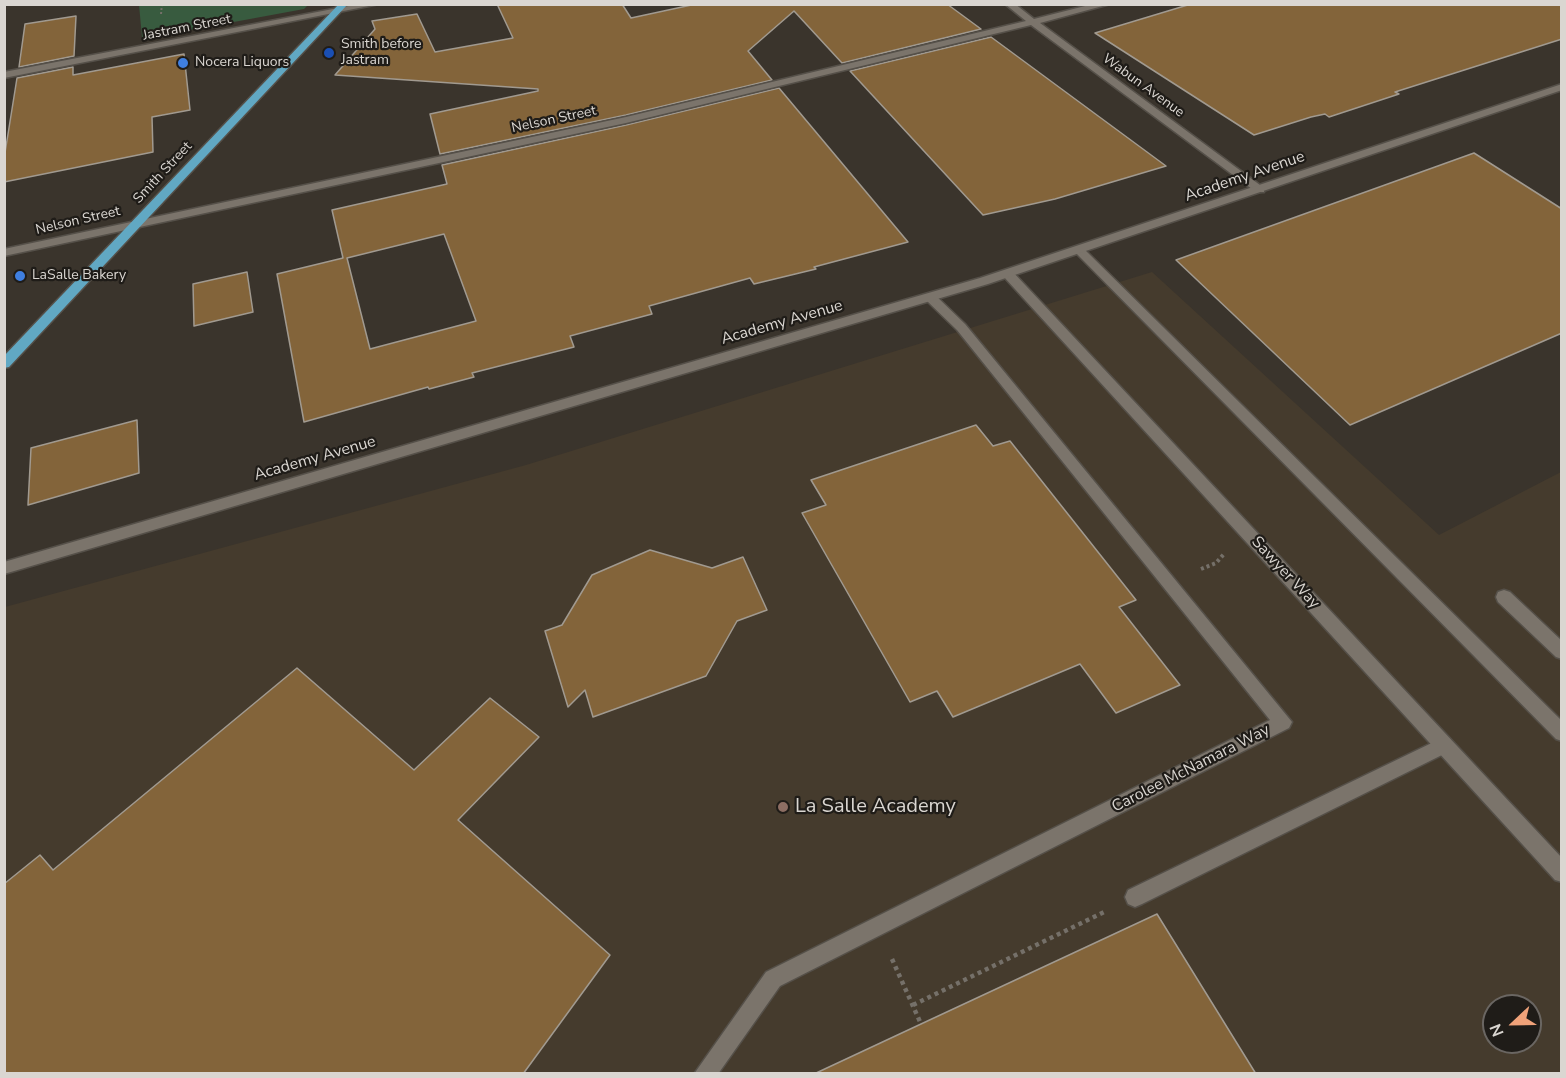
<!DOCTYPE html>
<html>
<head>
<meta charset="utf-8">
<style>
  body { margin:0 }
  #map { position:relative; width:1566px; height:1078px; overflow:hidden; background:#3a342c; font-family:"Nunito Sans",sans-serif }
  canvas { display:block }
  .frame { position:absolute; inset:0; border:6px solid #dad6d1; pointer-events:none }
  .north { position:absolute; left:1482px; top:994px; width:60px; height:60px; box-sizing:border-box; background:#1f1c18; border:2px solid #6a6662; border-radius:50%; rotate:248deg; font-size:16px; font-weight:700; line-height:24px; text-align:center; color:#dad6d1 }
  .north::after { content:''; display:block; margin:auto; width:21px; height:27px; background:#f0a279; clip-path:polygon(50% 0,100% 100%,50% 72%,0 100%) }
</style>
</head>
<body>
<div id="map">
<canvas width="1566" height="1078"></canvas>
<div class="frame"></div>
<div class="north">N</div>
</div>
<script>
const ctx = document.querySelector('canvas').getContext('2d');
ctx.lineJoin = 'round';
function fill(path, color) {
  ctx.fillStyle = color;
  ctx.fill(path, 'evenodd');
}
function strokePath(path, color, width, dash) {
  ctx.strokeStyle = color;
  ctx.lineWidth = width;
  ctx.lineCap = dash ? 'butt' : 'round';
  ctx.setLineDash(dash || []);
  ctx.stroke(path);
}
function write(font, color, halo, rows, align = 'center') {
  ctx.font = font + ' "Nunito Sans",sans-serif';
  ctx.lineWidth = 4.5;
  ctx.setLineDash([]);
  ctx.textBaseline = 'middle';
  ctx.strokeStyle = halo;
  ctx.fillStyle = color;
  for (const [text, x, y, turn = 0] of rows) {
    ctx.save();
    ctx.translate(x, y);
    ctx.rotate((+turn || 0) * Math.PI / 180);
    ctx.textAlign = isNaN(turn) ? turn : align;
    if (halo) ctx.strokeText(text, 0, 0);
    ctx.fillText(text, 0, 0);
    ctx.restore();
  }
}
fill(new Path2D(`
  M1152 272 1439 535 1561 472V1073L5 1074V607L526 465ZM1494 1006H1530V1042H1494Z`), '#453b2d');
fill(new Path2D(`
  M139 5V4L308 5 304 9 158 36 142 37Z`), '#385b3f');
const building = new Path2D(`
  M497 4H622L631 18 696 4H947L981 29 842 63 794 11 748 51 772 80 626 115 440 154 430 114 538 91V89L335 75 375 29 372 21 417 14 435 52 513 38Z
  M1191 4H1562V39L1395 92 1399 94 1329 117 1325 114 1311 117 1254 135 1095 33Z
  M76 16 74 56 19 67 25 24Z
  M991 37 1166 166 1055 199 983 215 850 71Z
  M184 54 190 110 152 117 153 152 4 182V159L17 78 73 67V75Z
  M779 88 908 242 814 267 816 269 754 284 750 278 649 306 652 314 570 336 574 347 472 373 474 377 429 389 428 387 304 422 277 274 343 258 332 210 447 184 442 165 626 125ZM444 234 476 321 370 349 347 258Z
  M1474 153 1562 209V333L1350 425 1176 260Z
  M247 272 253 312 194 326 193 284Z
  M137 420 139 473 28 505 31 448Z
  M976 425 993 446 1010 441 1136 600 1119 607 1180 685 1116 713 1080 664 953 717 937 691 910 702 802 513 826 505 811 480Z
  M650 550 712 568 743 557 767 610 737 621 706 676 593 717 585 690 568 707 545 631 562 625 592 575Z
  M297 668 414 770 490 698 539 737 458 820 610 955 523 1074H4V884L40 855 53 870Z
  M1157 914 1256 1074H814L921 1024Z`);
fill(building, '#83643a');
strokePath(building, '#a19a90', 1.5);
const service = new Path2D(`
  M1504 590 1510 592 1562 641V659L1556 657 1498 602 1496 597 1498 592Z
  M1444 737 1450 739 1453 745 1450 751 1142 904 1135 907 1128 904 1125 897 1128 890Z`);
const minor = new Path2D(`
  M359 4H379L4 78V72Z
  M1005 4H1015L1034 19 1093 4H1110L1040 23 1264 188V192H1256L1031 25 626 123 4 256V249L626 117 1026 21Z
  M1079 247 1083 248 1562 721V741L1556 739 1075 252 1073 250Z
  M1008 270 1012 271 1562 858V882L1555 880 1004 277 1002 274Z
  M930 293 934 294 965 324 1292 722 1289 728 780 986 718 1074H694L766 972 1270 720 957 330 926 300 924 297Z`);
const tertiary = new Path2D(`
  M1562 84V90L988 284 4 574V562L980 278Z`);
const primary = new Path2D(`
  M339 4H348L9 367 4 368V356Z`);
strokePath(service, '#555049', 3);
strokePath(minor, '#555049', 3);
strokePath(tertiary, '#555049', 3);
strokePath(primary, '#555049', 3);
strokePath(new Path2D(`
  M161 14 162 4`), '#757069', 2, [2, 2]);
strokePath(new Path2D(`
  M1201 569 1216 563 1224 554`), '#757069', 4, [3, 3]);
strokePath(new Path2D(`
  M892 959 921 1024
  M913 1005 1104 912`), '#757069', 4.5, [4, 4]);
fill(service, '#7b746b');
fill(minor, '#7b746b');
fill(tertiary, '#7b746b');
fill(primary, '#61a8c3');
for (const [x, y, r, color] of [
  [329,53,6,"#1a4fb4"],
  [183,63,6,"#3f7fe0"],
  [20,276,6,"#3f7fe0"],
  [783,807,6,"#8d6e63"]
]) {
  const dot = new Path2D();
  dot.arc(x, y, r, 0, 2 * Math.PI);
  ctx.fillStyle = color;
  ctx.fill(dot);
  strokePath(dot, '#1f1c18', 2);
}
write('14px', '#dad6d1', '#1f1c18', [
  ["Jastram Street",187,28,-11],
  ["Wabun Avenue",1143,86,36],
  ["Nelson Street",554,120,-12],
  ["Smith Street",163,173,-47],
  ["Nelson Street",78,221,-13]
]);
write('14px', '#dad6d1', '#1f1c18', [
  ["Smith before",341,45],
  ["Jastram",341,61],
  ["Nocera Liquors",195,63],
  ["LaSalle Bakery",32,276]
], 'left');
write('16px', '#dad6d1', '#1f1c18', [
  ["Academy Avenue",1245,177,-19],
  ["Academy Avenue",782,323,-16],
  ["Academy Avenue",315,459,-16],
  ["Sawyer Way",1285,573,47],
  ["Carolee McNamara Way",1191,769,-27]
]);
write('20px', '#dad6d1', '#1f1c18', [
  ["La Salle Academy",795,807]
], 'left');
</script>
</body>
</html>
